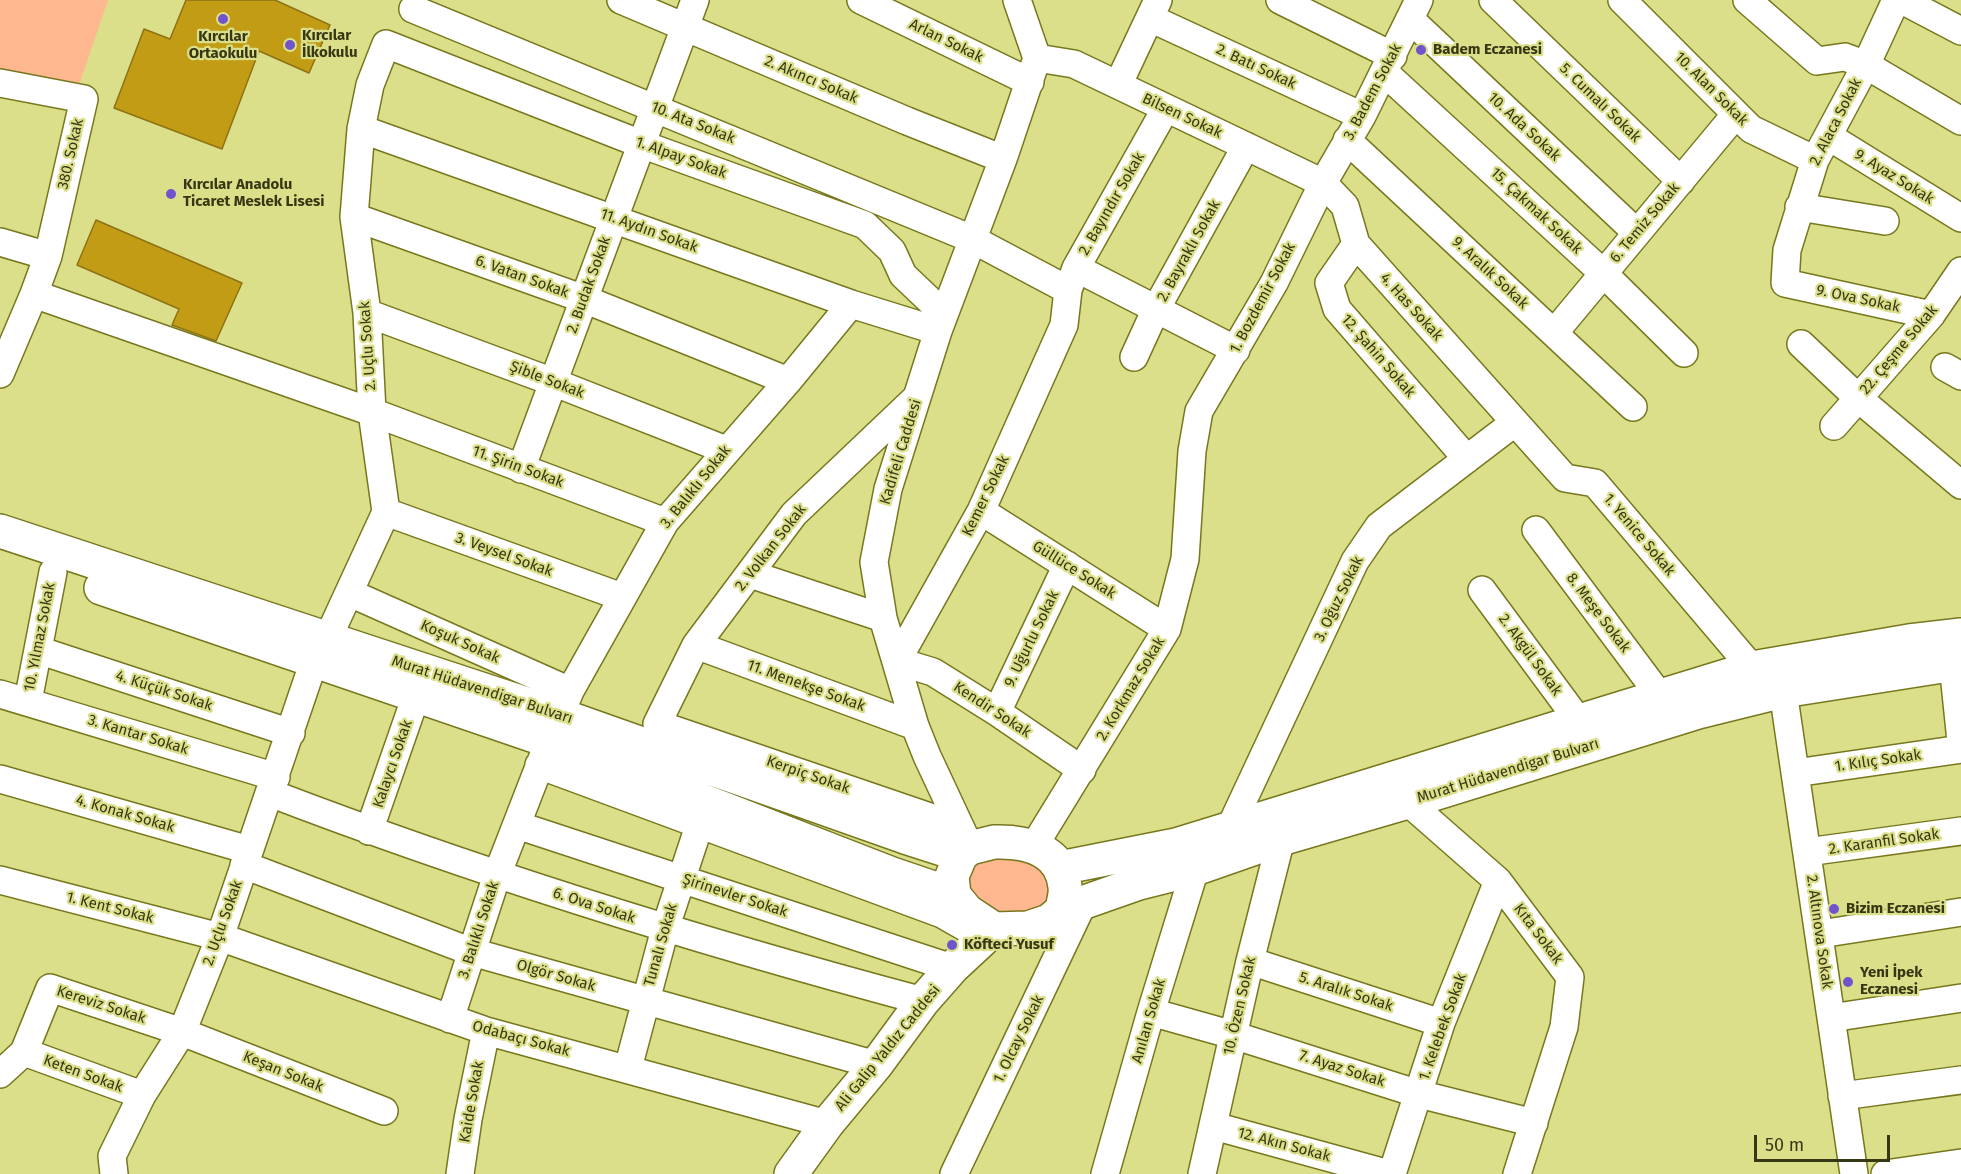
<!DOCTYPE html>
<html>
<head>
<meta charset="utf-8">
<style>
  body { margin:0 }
  #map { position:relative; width:1961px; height:1174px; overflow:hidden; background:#dbdf89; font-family:"Fira Sans",sans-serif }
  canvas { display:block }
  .scale { position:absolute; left:1754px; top:1135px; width:136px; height:27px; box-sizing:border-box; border:3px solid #363714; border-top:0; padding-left:8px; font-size:18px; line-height:21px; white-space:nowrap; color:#363714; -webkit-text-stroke:4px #dbdf89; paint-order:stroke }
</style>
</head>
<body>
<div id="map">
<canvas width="1961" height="1174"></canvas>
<div class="scale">50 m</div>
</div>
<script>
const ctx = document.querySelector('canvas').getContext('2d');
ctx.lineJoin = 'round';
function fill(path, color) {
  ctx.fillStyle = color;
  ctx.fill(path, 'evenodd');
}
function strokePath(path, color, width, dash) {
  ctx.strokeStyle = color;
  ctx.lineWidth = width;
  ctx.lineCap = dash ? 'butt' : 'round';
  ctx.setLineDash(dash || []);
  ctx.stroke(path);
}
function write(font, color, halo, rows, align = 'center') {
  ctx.font = font + ' "Fira Sans",sans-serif';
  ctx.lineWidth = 4.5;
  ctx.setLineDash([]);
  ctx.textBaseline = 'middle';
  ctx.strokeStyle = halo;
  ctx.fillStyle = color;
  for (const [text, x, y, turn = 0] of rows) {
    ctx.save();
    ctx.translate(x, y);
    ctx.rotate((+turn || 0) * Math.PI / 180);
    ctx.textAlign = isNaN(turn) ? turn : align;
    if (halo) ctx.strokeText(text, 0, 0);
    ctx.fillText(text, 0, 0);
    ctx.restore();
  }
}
fill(new Path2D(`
  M0 0H108L79 85 0 72Z
  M1018 852C1047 872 1057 873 1044 910L996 915 970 901 968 875 977 863Z`), '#feb78f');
const building = new Path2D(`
  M186 0H275L330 25 309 73 259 51 222 149 114 108 144 29 170 39Z
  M96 220 242 283 216 341 172 325 179 309 77 265Z`);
fill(building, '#c29c14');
strokePath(building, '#8e7214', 1.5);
const minor = new Path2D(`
  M621 0 907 121 1003 159
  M861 0 1030 82
  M1017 0 1037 58
  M1280 0 1393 56
  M1493 0 1681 181
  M1622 0 1751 129 1815 160
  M1747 0 1817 61 1845 57 1866 65 1961 121
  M1896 0 1866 65 1815 160 1787 250 1785 283 1931 315
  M1902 0 1961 31
  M413 9 972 239 1068 290
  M1150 18 1362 116
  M1411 20 1637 233
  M1037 58 1074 64 1323 183 1345 206 1356 244 1565 478 1595 483 1752 668 1783 691 1854 1174
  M1384 72 1603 273 1684 353
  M0 83 84 99 48 256 34 294 372 412 665 522
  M1118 85 1158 0
  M1166 108 1076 268 1236 350
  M361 129 851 304 938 331
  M1828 136 1961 218
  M1347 140 1633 407
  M1799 207 1885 221
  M354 217 584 299 788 381
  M0 242 48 256
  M1356 244 1329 283 1337 309 1467 459
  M1076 268 1068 290 1064 325 981 511 897 661 933 672 997 712 1082 770
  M367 313 553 382 726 450
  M1554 333 1736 114
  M1801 344 1858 398 1961 485
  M1134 357 1156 309 1246 146
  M1945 367 1961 376
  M0 374 34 294
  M915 399 794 514 696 645 657 724 959 827
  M1834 426 1931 315 1961 271
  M521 469 695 0
  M981 511 1167 629
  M386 512 622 597
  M1536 530 1660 696
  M750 574 883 618
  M1482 590 1578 720
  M350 593 570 691
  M327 640 386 512 372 412 367 313 354 217 361 129 370 85 386 44 641 144 865 225 892 251 903 275 944 314
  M696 645 915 726
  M38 650 291 733
  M1953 664 1961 741
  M0 694 276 777
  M28 701 53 572
  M997 712 1067 565
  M560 715 570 691 665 522 788 381 851 304
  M539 765 942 914 984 938
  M1795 773 1961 749
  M0 779 249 850
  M270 793C484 875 702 942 923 1001
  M1408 802 1498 881 1570 977 1564 1027 1517 1174
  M517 825 952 968
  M1230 828 1355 561 1379 526 1514 423
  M369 831 416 696
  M1034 846 1167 629 1185 559 1192 451 1199 411 1274 283 1323 183 1362 116 1419 0
  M970 848 927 756 915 726 883 618 874 562 888 489 938 331 1003 159 1037 58
  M1807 852 1961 831
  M244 865 472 952 876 1065
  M0 880 220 937 486 1031 827 1124
  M1820 934 1961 912
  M1250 961 1441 1023
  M1151 1012 1233 1035 1419 1094 1534 1123
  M1831 1018 1961 998
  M450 1019 497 875 546 749
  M24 1052 142 1095
  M628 1068 665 929 700 823
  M0 1074 24 1052 50 988 182 1032 384 1111
  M1842 1096 1961 1080
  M1214 1126 1389 1174
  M114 1174 112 1156 142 1095 182 1032 220 937 314 661
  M460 1174 468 1119 486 1031
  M954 1174 1083 903
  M1105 1174 1151 1012 1195 869
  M1202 1174 1250 961 1281 839
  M1392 1174 1441 1023 1498 881
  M1885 1174 1961 1163`);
const major = new Path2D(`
  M0 531 560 715 905 837 961 855
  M101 588 549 741 892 874 954 895
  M994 842C1025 841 1062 849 1065 887 1066 894 1063 903 1062 910L1049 921 1028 928 994 929 967 911 954 895 952 876 961 855 970 848Z
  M1060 868 1176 845 1752 668 1909 641 1961 635
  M1062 910 1139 883 1195 869 1281 839 1408 802 1698 712 1783 691 1961 663
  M791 1174 827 1124 876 1065 923 1001 952 968 994 929`);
strokePath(minor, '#77781e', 30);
strokePath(major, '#77781e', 36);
strokePath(minor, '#fff', 27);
strokePath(major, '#fff', 33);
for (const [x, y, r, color] of [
  [223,19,6,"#7153cc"],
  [290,45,6,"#7153cc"],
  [1421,50,6,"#7153cc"],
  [171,194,6,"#7153cc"],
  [1834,909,6,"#7153cc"],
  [952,945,6,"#7153cc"],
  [1848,982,6,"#7153cc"]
]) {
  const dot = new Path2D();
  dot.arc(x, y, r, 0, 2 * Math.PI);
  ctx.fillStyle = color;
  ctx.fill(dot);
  strokePath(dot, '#dbdf89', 2);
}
write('bold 15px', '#363714', '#dbdf89', [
  ["Kırcılar",302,36],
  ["İlkokulu",302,53],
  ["Kırcılar",223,37,"center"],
  ["Ortaokulu",223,54,"center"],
  ["Badem Eczanesi",1433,50],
  ["Kırcılar Anadolu",183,185],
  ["Ticaret Meslek Lisesi",183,202],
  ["Bizim Eczanesi",1846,909],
  ["Köfteci Yusuf",964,945],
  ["Yeni İpek",1860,973],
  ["Eczanesi",1860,990]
], 'left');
write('15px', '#363714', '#dbdf89', [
  ["Arlan Sokak",946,41,26],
  ["2. Batı Sokak",1256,67,25],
  ["2. Akıncı Sokak",811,80,23],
  ["10. Alan Sokak",1711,89,45],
  ["3. Badem Sokak",1373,92,-62],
  ["5. Cumalı Sokak",1600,103,44],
  ["Bilsen Sokak",1182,116,25],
  ["2. Alaca Sokak",1836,122,-63],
  ["10. Ata Sokak",693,123,22],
  ["10. Ada Sokak",1524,127,43],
  ["380. Sokak",71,154,-77],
  ["1. Alpay Sokak",681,158,20],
  ["9. Ayaz Sokak",1894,177,32],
  ["2. Bayındır Sokak",1112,204,-60],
  ["15. Çakmak Sokak",1536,211,43],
  ["6. Temiz Sokak",1645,223,-50],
  ["11. Aydın Sokak",649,231,20],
  ["2. Bayraklı Sokak",1189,251,-61],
  ["9. Aralık Sokak",1490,273,43],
  ["6. Vatan Sokak",522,277,20],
  ["2. Budak Sokak",589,285,-70],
  ["1. Bozdemir Sokak",1263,298,-62],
  ["9. Ova Sokak",1858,299,12],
  ["4. Has Sokak",1411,307,48],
  ["2. Uçlu Sokak",368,346,-94],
  ["22. Çeşme Sokak",1899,350,-50],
  ["12. Şahin Sokak",1378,356,49],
  ["Şible Sokak",547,380,21],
  ["Kadifeli Caddesi",901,452,-73],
  ["11. Şirin Sokak",518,467,20],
  ["3. Balıklı Sokak",696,487,-51],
  ["Kemer Sokak",986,496,-64],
  ["1. Yenice Sokak",1639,535,50],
  ["2. Volkan Sokak",771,548,-52],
  ["3. Veysel Sokak",504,555,20],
  ["Güllüce Sokak",1074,570,32],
  ["3. Oğuz Sokak",1339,599,-64],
  ["8. Meşe Sokak",1598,613,53],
  ["10. Yılmaz Sokak",40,637,-79],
  ["9. Uğurlu Sokak",1032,639,-64],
  ["Koşuk Sokak",460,642,24],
  ["2. Akgül Sokak",1530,655,54],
  ["11. Menekşe Sokak",806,686,20],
  ["2. Korkmaz Sokak",1131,689,-59],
  ["Murat Hüdavendigar Bulvarı",482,690,18],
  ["4. Küçük Sokak",164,691,18],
  ["Kendir Sokak",992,710,33],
  ["3. Kantar Sokak",138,735,17],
  ["1. Kılıç Sokak",1878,761,-8],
  ["Kalaycı Sokak",393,764,-71],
  ["Murat Hüdavendigar Bulvarı",1508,771,-17],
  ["Kerpiç Sokak",808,775,19],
  ["4. Konak Sokak",125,814,16],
  ["2. Karanfil Sokak",1884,842,-8],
  ["Şirinevler Sokak",735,896,18],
  ["6. Ova Sokak",594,906,18],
  ["1. Kent Sokak",110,908,14],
  ["2. Uçlu Sokak",223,923,-70],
  ["3. Balıklı Sokak",479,930,-72],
  ["2. Altınova Sokak",1819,932,82],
  ["Kıta Sokak",1538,934,53],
  ["Tunalı Sokak",661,945,-74],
  ["Olgör Sokak",556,976,16],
  ["5. Aralık Sokak",1346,992,18],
  ["Kereviz Sokak",101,1005,18],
  ["10. Özen Sokak",1240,1006,-77],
  ["Anılan Sokak",1149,1021,-74],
  ["1. Kelebek Sokak",1443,1027,-70],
  ["Odabaçı Sokak",521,1039,15],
  ["1. Olcay Sokak",1019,1039,-64],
  ["Ali Galip Yaldız Caddesi",888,1048,-51],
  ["7. Ayaz Sokak",1342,1069,18],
  ["Keşan Sokak",283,1072,22],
  ["Keten Sokak",83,1074,20],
  ["Kaide Sokak",472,1102,-80],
  ["12. Akın Sokak",1284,1145,15]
]);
</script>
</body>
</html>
